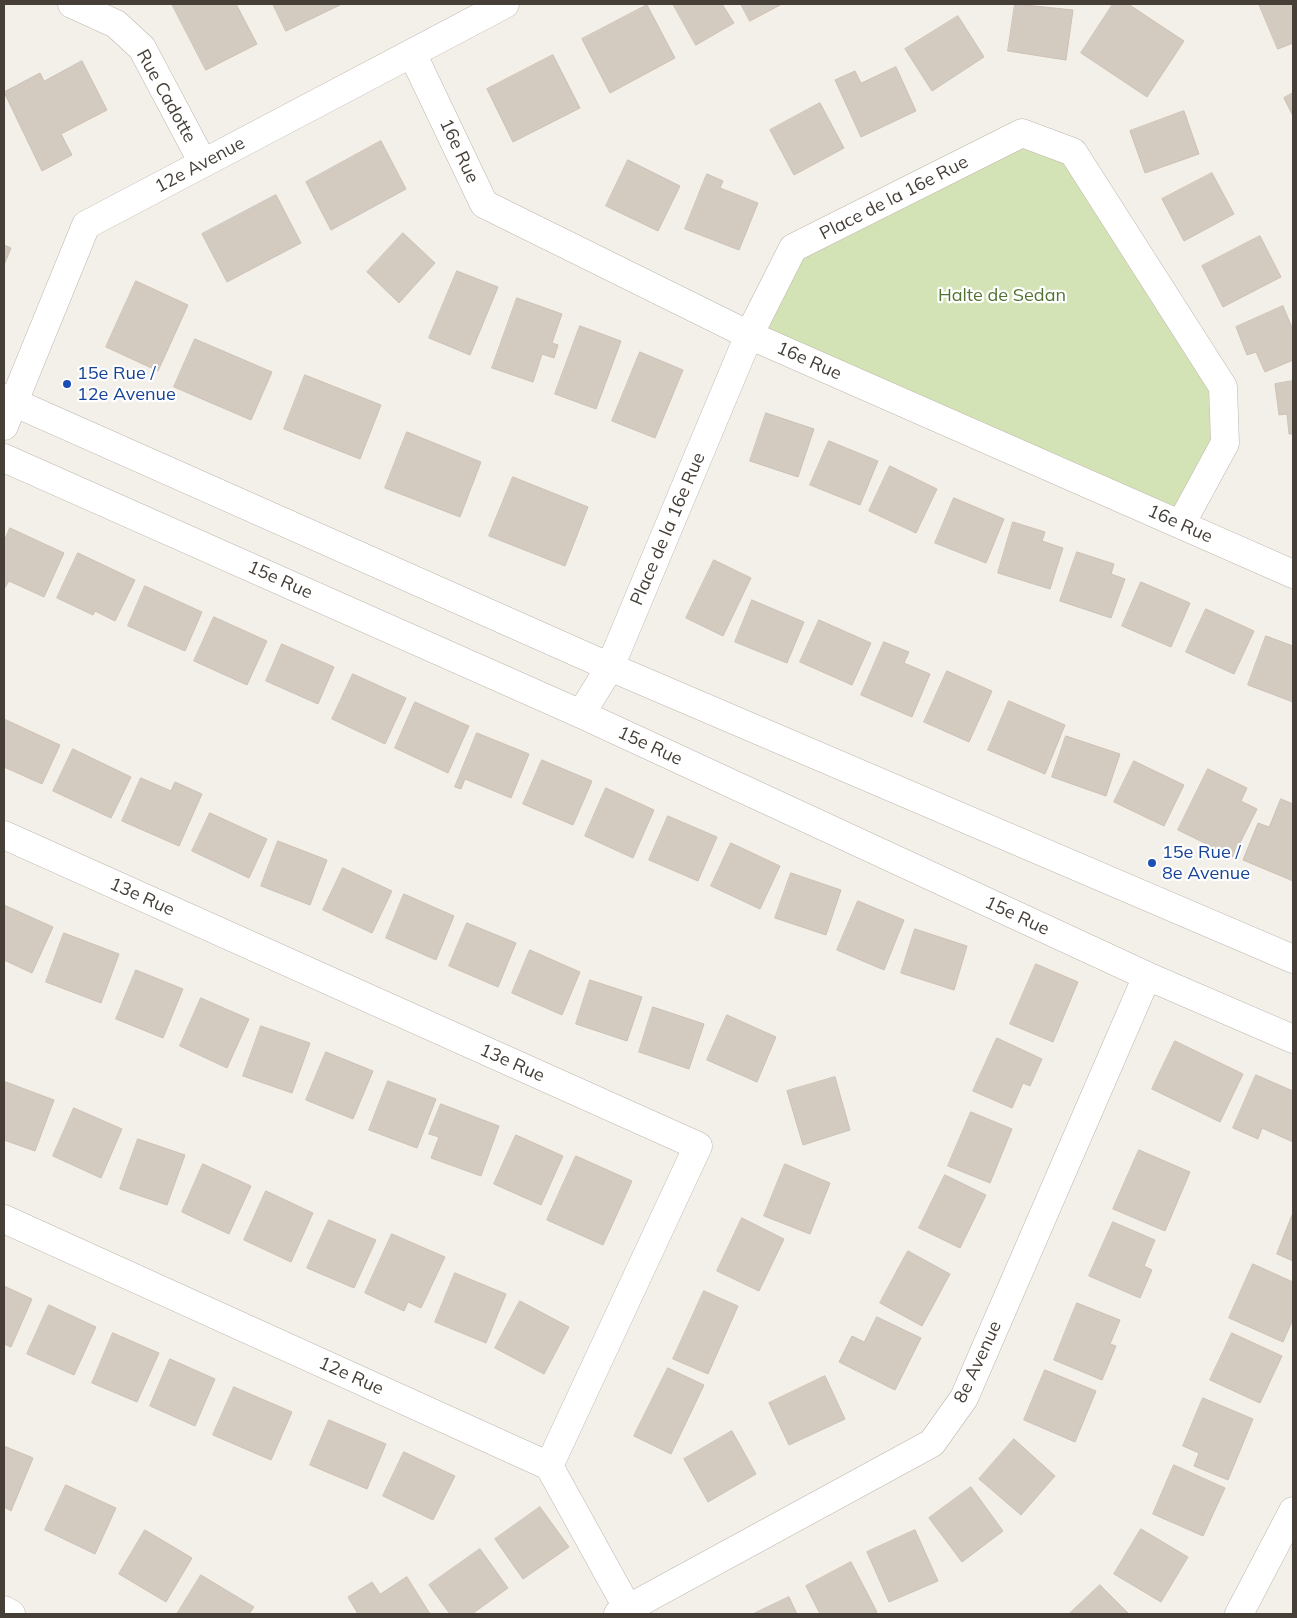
<!DOCTYPE html>
<html>
<head>
<meta charset="utf-8">
<style>
  body { margin:0 }
  #map { position:relative; width:1297px; height:1618px; overflow:hidden; background:#f3efe9; font-family:Mulish,sans-serif }
  canvas { display:block }
  .frame { position:absolute; inset:0; border:5px solid #463f38; pointer-events:none }
</style>
</head>
<body>
<div id="map">
<canvas width="1297" height="1618"></canvas>
<div class="frame"></div>
</div>
<script>
const ctx = document.querySelector('canvas').getContext('2d');
ctx.lineJoin = 'round';
function fill(path, color) {
  ctx.fillStyle = color;
  ctx.fill(path, 'evenodd');
}
function strokePath(path, color, width, dash) {
  ctx.strokeStyle = color;
  ctx.lineWidth = width;
  ctx.lineCap = dash ? 'butt' : 'round';
  ctx.setLineDash(dash || []);
  ctx.stroke(path);
}
function write(font, color, halo, rows, align = 'center') {
  ctx.font = font + ' Mulish,sans-serif';
  ctx.lineWidth = 4.5;
  ctx.setLineDash([]);
  ctx.textBaseline = 'middle';
  ctx.strokeStyle = halo;
  ctx.fillStyle = color;
  for (const [text, x, y, turn = 0] of rows) {
    ctx.save();
    ctx.translate(x, y);
    ctx.rotate((+turn || 0) * Math.PI / 180);
    ctx.textAlign = isNaN(turn) ? turn : align;
    if (halo) ctx.strokeText(text, 0, 0);
    ctx.fillText(text, 0, 0);
    ctx.restore();
  }
}
fill(new Path2D(`
  M1022 133 1073 152 1223 387 1225 443 1181 524 749 335 793 248Z`), '#d4e3b6');
const building = new Path2D(`
  M172 4H236L257 44 206 70Z
  M273 4H342L286 31Z
  M673 4H722L734 23 696 45Z
  M741 4H782L750 21Z
  M1015 4 1073 10 1066 60 1008 51Z
  M1113 4H1128L1184 41 1147 97 1081 53Z
  M1259 4H1293V43L1278 49Z
  M647 5 675 58 610 93 582 39Z
  M958 16 984 57 932 91 905 49Z
  M553 55 580 108 513 142 487 89Z
  M82 61 107 110 61 134 72 155 42 171 4 92 40 73 44 81Z
  M896 67 916 111 861 137 835 80 855 71 861 83Z
  M1293 93V116L1284 98Z
  M820 103 844 148 794 175 770 130Z
  M1184 111 1199 154 1145 173 1130 131Z
  M381 141 406 189 331 230 306 182Z
  M628 160 680 186 658 231 606 206Z
  M1212 173 1234 214 1184 241 1162 199Z
  M707 174 723 181 720 188 758 203 739 250 685 229Z
  M276 195 301 243 227 282 202 234Z
  M403 233 435 263 399 303 367 272Z
  M1260 236 1281 277 1223 307 1202 266Z
  M4 245 11 248 4 265Z
  M457 271 498 287 470 355 429 338Z
  M136 281 188 305 158 371 106 347Z
  M517 298 562 314 552 343 558 345 554 358 542 354 533 382 492 368Z
  M1283 306 1293 330V360L1265 372 1256 352 1247 355 1236 327Z
  M580 326 621 341 596 409 555 394Z
  M195 339 272 372 251 420 174 387Z
  M640 352 683 370 655 438 612 421Z
  M305 375 381 405 360 459 284 429Z
  M1293 381V434H1289L1287 414 1279 415 1275 384Z
  M766 413 814 429 798 477 750 461Z
  M407 432 481 462 460 517 385 488Z
  M829 441 878 461 860 505 810 485Z
  M890 466 937 489 916 533 869 511Z
  M513 477 588 507 565 566 489 536Z
  M954 498 1004 519 986 563 935 543Z
  M1013 522 1045 532 1042 541 1063 548 1050 589 998 573Z
  M10 528 64 553 44 597 9 581 4 589V542Z
  M1077 552 1114 564 1111 574 1125 579 1111 618 1060 601Z
  M78 553 135 580 115 621 95 611 93 615 57 598Z
  M714 560 751 578 723 636 686 618Z
  M1141 582 1190 603 1171 647 1122 626Z
  M145 586 202 612 185 651 128 626Z
  M752 600 804 622 787 663 735 642Z
  M1206 609 1254 631 1234 674 1186 652Z
  M214 617 267 641 247 685 194 661Z
  M819 620 871 643 852 685 800 662Z
  M1266 636 1293 646V702L1248 685Z
  M884 642 909 652 904 663 930 674 912 717 861 695Z
  M282 644 334 667 318 704 266 681Z
  M947 671 992 691 969 742 924 722Z
  M353 674 406 698 385 744 332 719Z
  M1009 701 1065 725 1045 774 988 750Z
  M415 702 469 726 448 773 395 748Z
  M4 719 60 745 42 784 4 767Z
  M477 733 529 754 511 798 465 779 461 789 455 787Z
  M1066 736 1120 754 1106 796 1052 777Z
  M73 749 131 777 111 818 53 791Z
  M542 760 592 781 573 825 523 804Z
  M1134 761 1184 785 1164 826 1114 802Z
  M1208 769 1247 788 1241 801 1257 809 1233 857 1178 830Z
  M141 778 171 791 175 782 202 794 179 846 122 821Z
  M606 788 654 810 633 858 585 836Z
  M1281 799 1293 804V881L1243 860 1258 823 1269 827Z
  M210 813 267 839 249 878 192 851Z
  M668 816 717 837 698 881 649 860Z
  M278 841 327 860 310 905 261 886Z
  M731 843 780 866 760 909 711 886Z
  M343 868 392 891 372 933 323 910Z
  M791 873 841 890 826 935 775 918Z
  M404 894 454 916 436 960 386 938Z
  M858 901 904 920 884 970 837 950Z
  M4 905 53 927 32 973 4 960Z
  M467 923 516 943 498 987 449 966Z
  M915 929 967 946 954 990 901 973Z
  M64 933 119 954 101 1003 46 982Z
  M530 950 580 972 562 1015 512 993Z
  M1036 964 1078 982 1053 1042 1010 1024Z
  M136 970 183 989 163 1038 116 1019Z
  M590 980 642 997 627 1041 576 1024Z
  M201 998 249 1019 227 1068 180 1046Z
  M653 1007 704 1024 689 1069 639 1052Z
  M727 1015 776 1037 757 1082 707 1060Z
  M261 1026 310 1043 292 1093 243 1076Z
  M997 1038 1042 1059 1030 1086 1023 1083 1012 1108 973 1091Z
  M1175 1041 1243 1074 1220 1122 1152 1089Z
  M326 1052 373 1071 353 1119 306 1100Z
  M1256 1075 1293 1091V1142L1262 1128 1258 1139 1233 1128Z
  M835 1077 850 1130 803 1145 787 1091Z
  M388 1081 436 1099 417 1148 369 1130Z
  M6 1082 54 1100 35 1151 4 1140V1088Z
  M441 1104 499 1126 481 1176 431 1158 439 1137 429 1134Z
  M74 1108 122 1129 101 1178 53 1156Z
  M971 1112 1012 1129 990 1183 948 1166Z
  M516 1135 563 1156 541 1205 494 1184Z
  M138 1139 185 1155 167 1205 120 1189Z
  M1139 1150 1190 1172 1165 1231 1113 1209Z
  M576 1156 632 1181 603 1245 547 1220Z
  M203 1164 251 1186 229 1234 182 1212Z
  M785 1164 830 1183 810 1234 764 1216Z
  M945 1175 986 1195 960 1248 919 1228Z
  M266 1191 313 1213 291 1262 244 1240Z
  M1293 1213V1261L1277 1254Z
  M742 1218 784 1239 759 1291 717 1271Z
  M329 1220 376 1240 354 1288 307 1268Z
  M1113 1222 1155 1240 1144 1266 1152 1270 1140 1298 1089 1276Z
  M392 1234 445 1257 421 1308 408 1302 404 1311 365 1293Z
  M908 1251 950 1274 922 1326 880 1303Z
  M1253 1264 1293 1282V1319L1283 1342 1229 1318Z
  M455 1273 506 1294 486 1343 435 1322Z
  M4 1286 32 1299 11 1347 4 1344Z
  M704 1291 738 1306 708 1374 673 1359Z
  M520 1301 569 1327 544 1374 495 1348Z
  M1077 1303 1120 1320 1110 1344 1116 1346 1102 1380 1054 1360Z
  M49 1305 96 1327 74 1375 27 1354Z
  M877 1317 921 1338 895 1390 839 1362 852 1336 864 1342Z
  M113 1333 159 1353 137 1402 92 1383Z
  M1232 1333 1282 1356 1260 1403 1210 1380Z
  M170 1359 215 1379 195 1426 150 1406Z
  M668 1368 704 1385 671 1454 634 1436Z
  M1045 1370 1096 1391 1075 1442 1024 1420Z
  M825 1376 845 1419 789 1445 769 1403Z
  M234 1387 292 1412 271 1460 213 1435Z
  M1203 1398 1253 1419 1228 1480 1194 1466 1199 1453 1183 1446Z
  M329 1420 386 1444 367 1489 310 1465Z
  M732 1431 756 1474 708 1502 684 1459Z
  M1014 1439 1055 1476 1021 1515 979 1479Z
  M4 1446 33 1458 11 1511 4 1507Z
  M404 1452 455 1476 433 1520 383 1496Z
  M1174 1465 1225 1488 1203 1536 1153 1514Z
  M66 1485 116 1508 95 1554 45 1530Z
  M971 1487 1003 1531 962 1562 929 1518Z
  M540 1507 569 1547 523 1579 495 1539Z
  M1141 1529 1188 1557 1161 1602 1114 1574Z
  M145 1530 192 1558 166 1602 119 1574Z
  M915 1530 938 1581 889 1602 867 1552Z
  M480 1549 508 1588 472 1614H450L429 1585Z
  M851 1562 877 1612 872 1614H820L806 1586Z
  M201 1575 254 1607 249 1614H177Z
  M407 1577 430 1614H358L348 1597 372 1582 380 1594Z
  M1100 1585 1129 1614H1069Z
  M789 1597 797 1614H753Z`);
fill(building, '#d3cac0');
strokePath(building, '#cdc1b4', 1);
const minor = new Path2D(`
  M72 4 116 24 142 48 203 163
  M412 53 484 204 749 335 1293 574
  M4 398 610 667 1293 959
  M4 426 86 225 505 4
  M4 458 581 714 1147 976 1293 1039
  M581 714 610 667 749 335 793 248 1022 133 1073 152 1223 387 1225 443 1181 524
  M4 835 698 1146 549 1466
  M4 1219 549 1466 628 1609
  M4 1610 11 1614
  M618 1614 932 1443 964 1398 1147 976
  M1239 1614 1293 1511`);
strokePath(minor, '#bdb6ad', 29);
strokePath(minor, '#fff', 28);
for (const [x, y, r, color] of [
  [67,384,5,"#1a4fb4"],
  [1152,863,5,"#1a4fb4"]
]) {
  const dot = new Path2D();
  dot.arc(x, y, r, 0, 2 * Math.PI);
  ctx.fillStyle = color;
  ctx.fill(dot);
  strokePath(dot, '#fff', 2);
}
write('18px', '#463f38', '#fff', [
  ["Rue Cadotte",166,96,61],
  ["16e Rue",459,151,65],
  ["12e Avenue",200,165,-28],
  ["Place de la 16e Rue",894,198,-27],
  ["16e Rue",809,361,24],
  ["16e Rue",1180,524,24],
  ["Place de la 16e Rue",668,529,-67],
  ["15e Rue",280,580,24],
  ["15e Rue",650,746,25],
  ["13e Rue",142,897,24],
  ["15e Rue",1017,916,25],
  ["13e Rue",512,1063,24],
  ["8e Avenue",978,1362,-65],
  ["12e Rue",351,1376,24]
]);
write('18px', '#517231', '#fff', [
  ["Halte de Sedan",1002,296]
]);
write('18px', '#164399', '#fff', [
  ["15e Rue /",77,374],
  ["12e Avenue",77,395],
  ["15e Rue /",1162,853],
  ["8e Avenue",1162,874]
], 'left');
</script>
</body>
</html>
